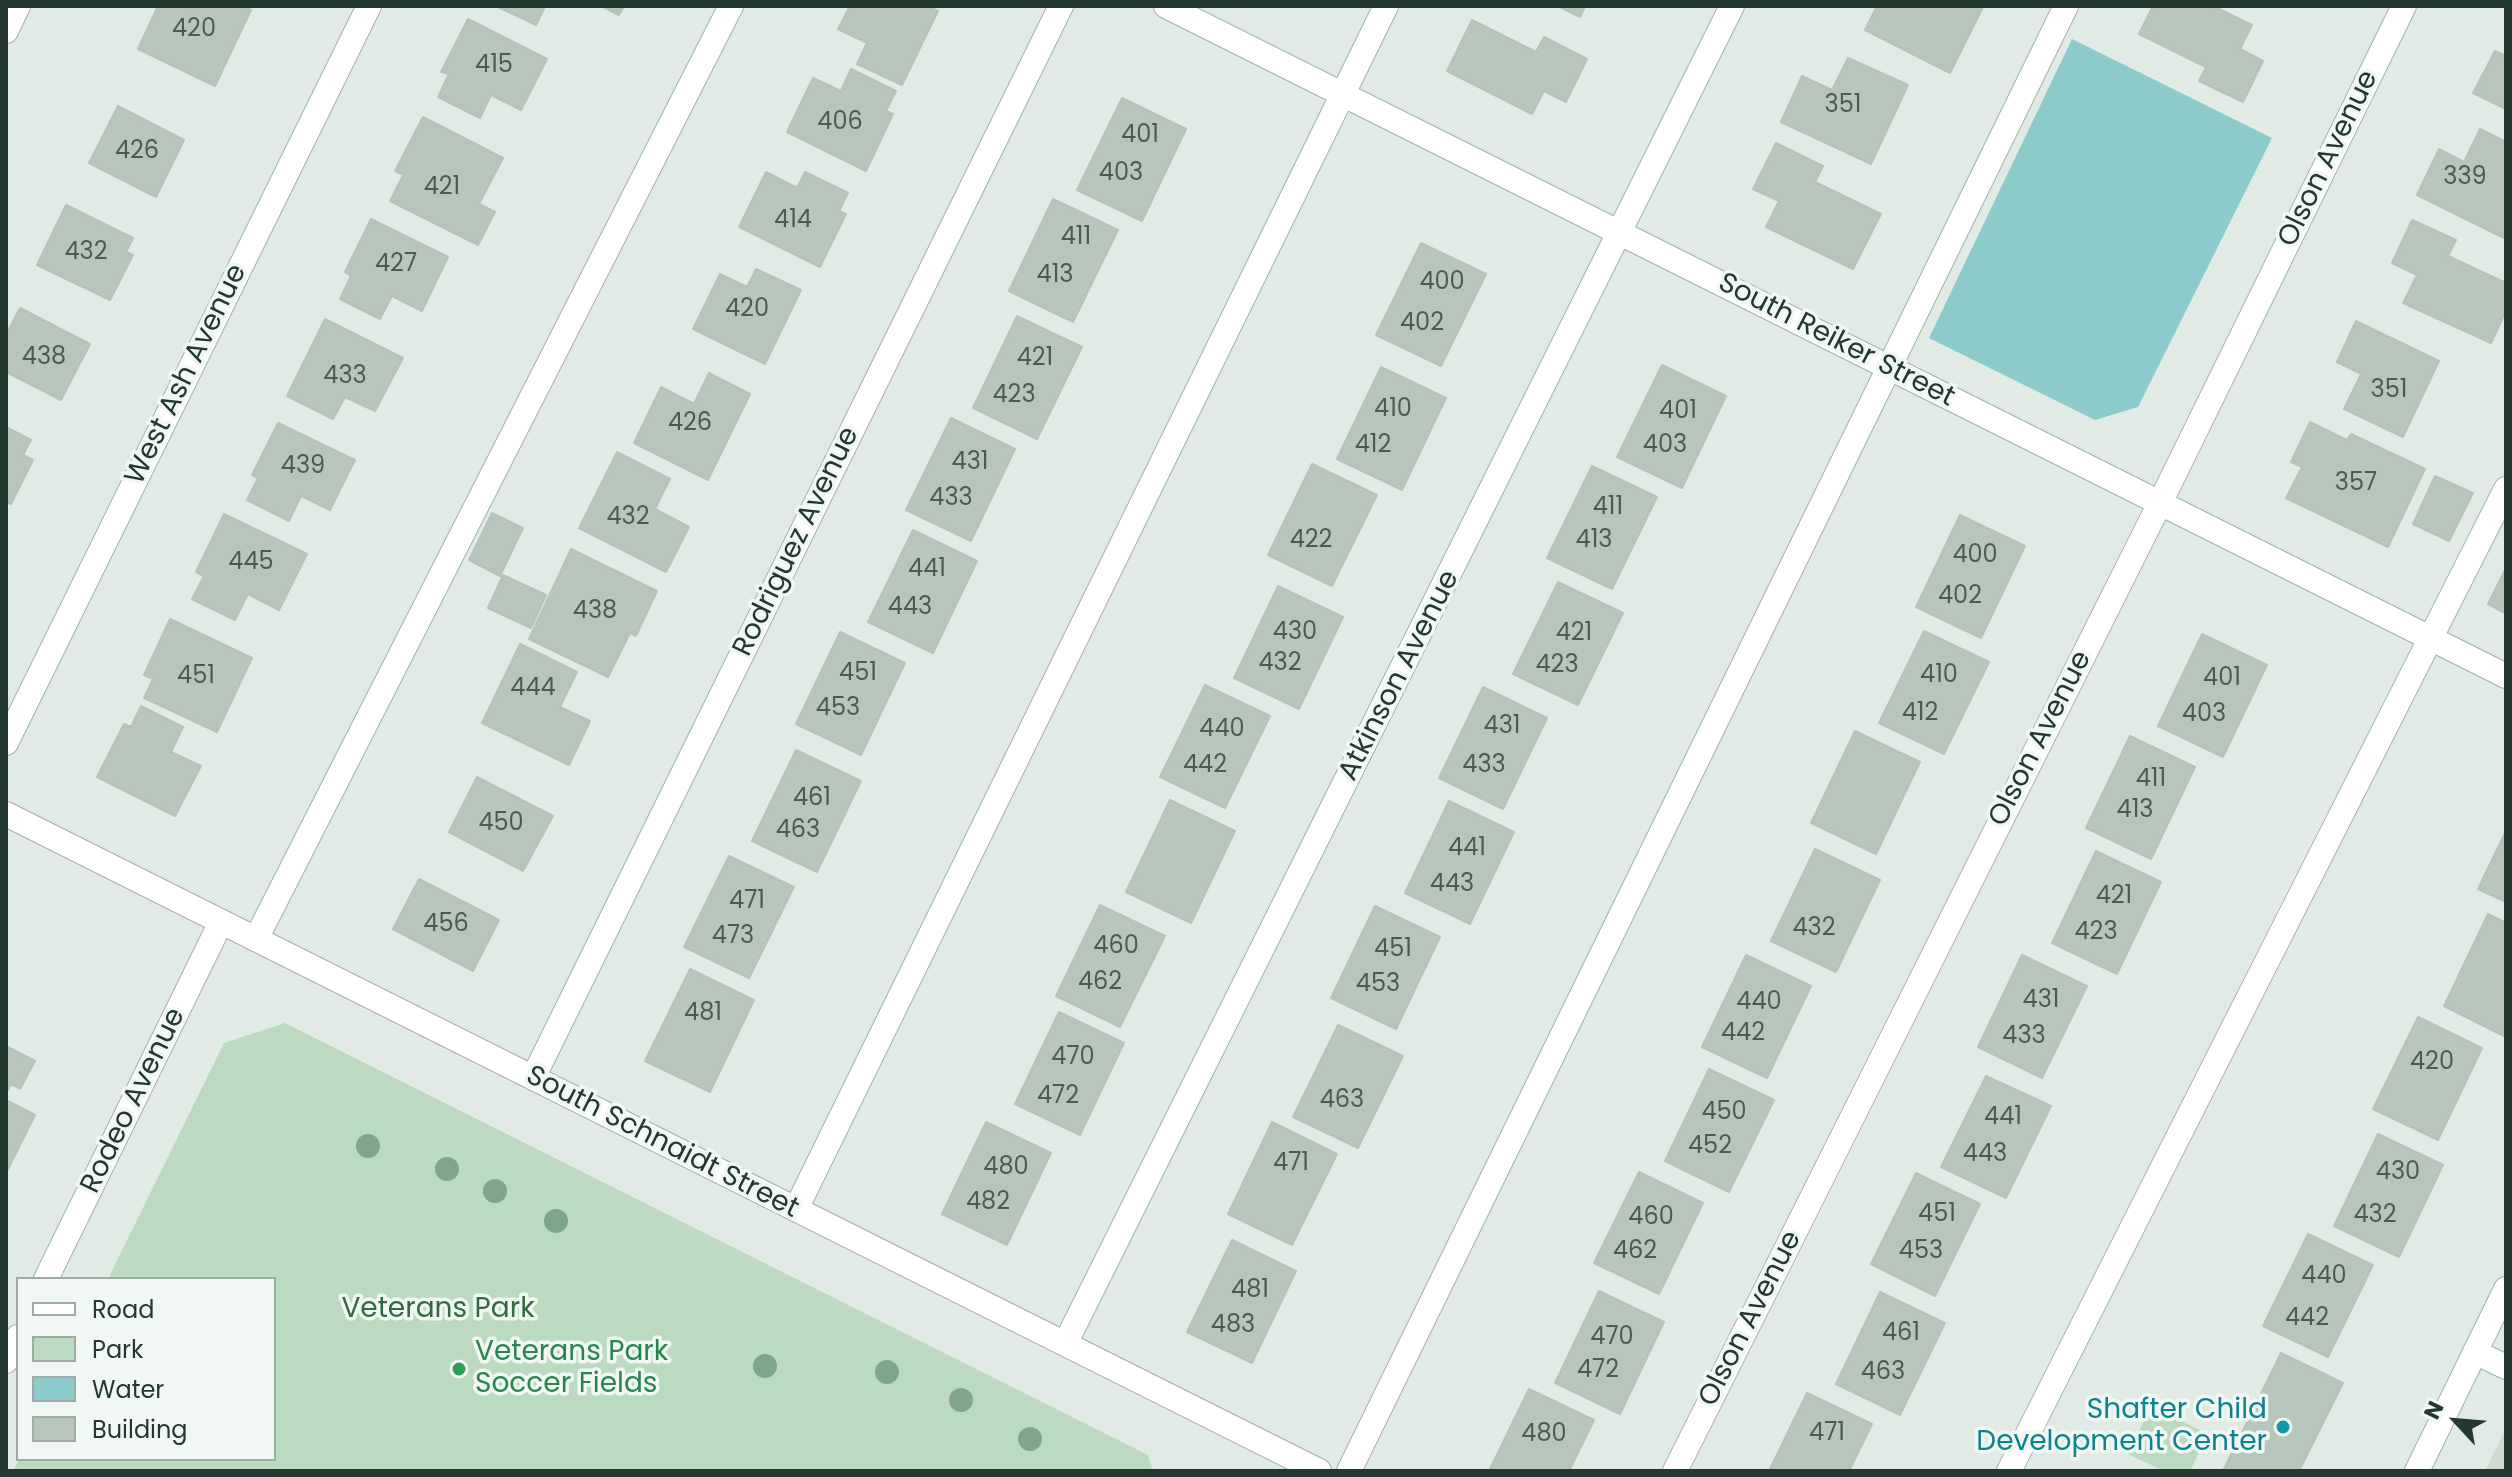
<!DOCTYPE html>
<html>
<head>
<meta charset="utf-8">
<style>
  body { margin:0 }
  #map { position:relative; width:2512px; height:1477px; overflow:hidden; background:#e1eae5; font-family:Poppins,sans-serif }
  canvas { display:block }
  .frame { position:absolute; inset:0; border:8px solid #233930; pointer-events:none }
  .legend { position:absolute; left:16px; top:1277px; width:260px; height:184px; box-sizing:border-box; background:#f1f7f3; border:2px solid #9faba5; margin:0; padding:10px 14px; list-style:none; font-size:24px; color:#233930 }
  .legend li { display:flex; align-items:center; gap:16px; height:40px }
  .legend b { width:40px; border:2px solid #9faba5 }
  .north { position:absolute; left:2416px; top:1381px; width:80px; height:80px; -webkit-text-stroke:6px #f1f7f3; paint-order:stroke; rotate:296deg; font-size:22px; font-weight:700; line-height:32px; text-align:center; color:#233930 }
  .north::after { content:''; display:block; margin:auto; width:28px; height:36px; background:#233930; clip-path:polygon(50% 0,100% 100%,50% 72%,0 100%) }
</style>
</head>
<body>
<div id="map">
<canvas width="2512" height="1477"></canvas>
<div class="frame"></div>
<ul class="legend">
<li><b style="height:10px;background:#fff"></b>Road</li>
<li><b style="height:22px;background:#bcdabf"></b>Park</li>
<li><b style="height:22px;background:#8dcbcb"></b>Water</li>
<li><b style="height:22px;background:#b7c5bd"></b>Building</li>
</ul>
<div class="north">N</div>
</div>
<script>
const ctx = document.querySelector('canvas').getContext('2d');
ctx.lineJoin = 'round';
function fill(path, color) {
  ctx.fillStyle = color;
  ctx.fill(path, 'evenodd');
}
function strokePath(path, color, width, dash) {
  ctx.strokeStyle = color;
  ctx.lineWidth = width;
  ctx.lineCap = dash ? 'butt' : 'round';
  ctx.setLineDash(dash || []);
  ctx.stroke(path);
}
function write(font, color, halo, rows, align = 'center') {
  ctx.font = font + ' Poppins,sans-serif';
  ctx.lineWidth = 7;
  ctx.setLineDash([]);
  ctx.textBaseline = 'middle';
  ctx.strokeStyle = halo;
  ctx.fillStyle = color;
  for (const [text, x, y, turn = 0] of rows) {
    ctx.save();
    ctx.translate(x, y);
    ctx.rotate((+turn || 0) * Math.PI / 180);
    ctx.textAlign = isNaN(turn) ? turn : align;
    if (halo) ctx.strokeText(text, 0, 0);
    ctx.fillText(text, 0, 0);
    ctx.restore();
  }
}
fill(new Path2D(`
  M2506 1429V1471H2485Z`), '#cfdad3');
fill(new Path2D(`
  M285 1023 1148 1455 1152 1468 1158 1471H13L19 1459H274V1279H108L224 1043Z
  M2151 1406 2208 1434 2190 1471H2164L2128 1454Z`), '#bcdabf');
fill(new Path2D(`
  M2072 39 2272 138 2138 407 2095 420 1929 338Z`), '#8dcbcb');
const building = new Path2D(`
  M158 6H187L192 8 193 6H243L251 10 215 86 138 49Z
  M496 6H545L536 25Z
  M601 6H624L619 15Z
  M850 6H927L938 11 902 85 857 64 867 43 838 29Z
  M1558 6H1585L1580 17Z
  M1877 6H1981L1983 7 1950 73 1865 30Z
  M2153 6H2213L2252 25 2240 49 2263 61 2243 102 2199 81 2206 67 2139 34Z
  M468 19 547 59 521 110 491 95 480 118 438 97 449 74 441 72Z
  M1472 20 1536 52 1544 37 1587 59 1566 102 1544 91 1532 114 1447 71Z
  M2495 51 2506 56V109L2473 93Z
  M1848 58 1908 85 1871 164 1781 122 1802 76 1832 90Z
  M851 69 896 91 886 111 893 114 866 171 787 132 813 78 841 91Z
  M1122 98 1186 129 1142 221 1077 190Z
  M118 106 184 140 156 197 89 163Z
  M423 117 503 158 479 204 495 212 478 245 390 201 403 175 395 171Z
  M2480 129 2506 142V239L2417 195 2439 149 2464 162Z
  M1776 143 1823 166 1815 182 1881 214 1853 269 1766 227 1779 201 1753 189Z
  M766 172 797 188 805 172 848 193 839 211 846 214 820 267 739 227Z
  M1053 199 1118 230 1073 322 1009 291Z
  M66 205 133 238 126 252 133 255 110 300 37 265Z
  M371 219 448 257 422 311 392 296 380 319 340 299 351 276 345 272Z
  M2412 220 2456 240 2448 256 2506 283V311L2491 343 2403 303 2417 275 2392 263Z
  M1421 243 1486 274 1441 366 1376 335Z
  M756 269 801 290 765 364 693 329 720 274 747 287Z
  M20 308 90 344 61 400 6 372V335Z
  M1017 316 1082 347 1037 439 973 408Z
  M325 319 403 358 375 411 345 397 333 419 287 396Z
  M2356 321 2439 361 2403 437 2344 409 2361 374 2337 362Z
  M1662 365 1726 396 1682 488 1617 457Z
  M1381 367 1446 398 1402 490 1337 459Z
  M709 373 750 394 708 480 634 443 661 387 694 404Z
  M951 418 1015 449 971 541 906 510Z
  M2310 422 2347 440 2351 434 2425 469 2388 547 2286 498 2302 467 2291 462Z
  M278 423 355 460 330 510 301 496 289 521 247 500 258 478 252 475Z
  M6 427 31 440 23 455 33 460 11 504 6 502Z
  M617 452 670 479 655 509 689 527 666 572 579 528Z
  M1312 464 1377 495 1332 586 1268 555Z
  M1592 466 1657 497 1612 589 1547 558Z
  M2435 476 2473 493 2449 541 2413 524Z
  M492 513 523 528 500 576 469 560Z
  M224 514 307 554 279 610 248 594 235 620 192 599 204 576 196 572Z
  M1960 515 2025 546 1981 638 1916 607Z
  M913 530 977 561 933 653 868 622Z
  M571 549 657 591 636 636 630 633 608 677 529 639Z
  M2506 568V614L2488 604Z
  M503 575 546 595 531 628 488 608Z
  M1558 582 1623 613 1578 705 1513 674Z
  M1278 586 1343 617 1299 709 1234 678Z
  M170 619 252 658 217 732 144 698 153 679 144 675Z
  M1924 631 1989 662 1944 754 1879 723Z
  M840 632 905 663 861 755 796 724Z
  M2202 634 2267 665 2223 757 2158 726Z
  M520 644 577 672 560 707 590 721 569 765 482 723Z
  M1205 685 1270 716 1225 808 1160 777Z
  M1483 687 1547 718 1503 809 1439 778Z
  M141 706 183 727 171 752 201 766 175 816 97 777 124 724 131 727Z
  M1855 731 1920 762 1876 854 1811 823Z
  M2130 736 2195 767 2151 859 2086 828Z
  M796 750 861 781 817 872 752 841Z
  M477 777 553 816 523 871 449 832Z
  M1170 800 1235 831 1191 923 1126 892Z
  M1449 801 1514 832 1470 924 1405 893Z
  M2506 831V902L2478 889Z
  M1815 849 1880 880 1836 972 1771 941Z
  M2096 851 2161 882 2117 974 2052 943Z
  M729 856 794 887 749 978 684 947Z
  M419 879 499 920 473 971 393 929Z
  M1100 905 1165 936 1120 1027 1056 996Z
  M1375 906 1440 937 1396 1029 1331 998Z
  M2488 914 2506 923V1037L2444 1006Z
  M1746 955 1811 986 1767 1078 1702 1047Z
  M2022 955 2087 986 2042 1078 1978 1047Z
  M690 969 754 1000 710 1092 645 1061Z
  M1059 1012 1124 1043 1080 1135 1015 1104Z
  M2418 1017 2482 1048 2438 1140 2373 1109Z
  M1338 1025 1403 1056 1358 1148 1293 1117Z
  M6 1046 35 1061 20 1089 11 1084 6 1094Z
  M1709 1069 1774 1100 1729 1192 1665 1161Z
  M1986 1076 2051 1106 2006 1198 1941 1167Z
  M6 1100 35 1115 6 1173Z
  M986 1122 1051 1153 1007 1245 942 1214Z
  M1272 1122 1337 1154 1292 1245 1228 1214Z
  M2378 1134 2443 1165 2399 1257 2334 1226Z
  M1639 1172 1703 1203 1659 1294 1594 1263Z
  M1916 1173 1980 1204 1935 1296 1871 1264Z
  M2308 1234 2373 1265 2328 1357 2263 1326Z
  M1232 1240 1296 1271 1252 1363 1187 1332Z
  M1599 1291 1664 1322 1620 1414 1555 1383Z
  M1880 1292 1945 1323 1900 1415 1836 1384Z
  M2281 1353 2343 1383 2299 1471H2223Z
  M1529 1389 1594 1420 1569 1471H1489Z
  M1807 1393 1872 1424 1849 1471H1769Z`);
fill(building, '#b7c5bd');
strokePath(building, '#b4c3bb', 2);
const service = new Path2D(`
  M6 31 18 6
  M256 939 731 6
  M796 1209 1386 6
  M2475 1352 2506 1367
  M1349 1471 2066 6
  M2009 1471 2506 489`);
const minor = new Path2D(`
  M1166 6 2506 676
  M6 743 369 6
  M6 814 1319 1471
  M533 1078 1061 6
  M46 1279 221 922
  M1065 1344 1732 6
  M6 1361 18 1337
  M1675 1471 2160 503 2404 6`);
const tertiary = new Path2D(`
  M2417 1471 2506 1289`);
strokePath(service, '#a4b1ab', 26);
strokePath(minor, '#a4b1ab', 26);
strokePath(tertiary, '#a4b1ab', 26);
strokePath(service, '#fff', 24);
strokePath(minor, '#fff', 24);
strokePath(tertiary, '#fff', 24);
ctx.fillStyle = '#80a58a';
for (const [x, y] of [
  [368,1146],
  [447,1169],
  [495,1191],
  [556,1221],
  [765,1366],
  [887,1372],
  [961,1400],
  [1030,1439]
]) {
  ctx.beginPath();
  ctx.arc(x, y, 12, 0, 2 * Math.PI);
  ctx.fill();
}
for (const [x, y, r, color] of [
  [459,1369,8,"#2e9e5b"],
  [2283,1427,8,"#0f9aa8"]
]) {
  const dot = new Path2D();
  dot.arc(x, y, r, 0, 2 * Math.PI);
  ctx.fillStyle = color;
  ctx.fill(dot);
  strokePath(dot, '#f1f7f3', 3);
}
write('24px', '#485c53', null, [
  ["420",194,30],
  ["415",494,66],
  ["351",1843,106],
  ["406",840,123],
  ["401",1140,136],
  ["426",137,152],
  ["403",1121,174],
  ["339",2465,178],
  ["421",442,188],
  ["414",793,221],
  ["411",1076,238],
  ["432",86,253],
  ["427",396,265],
  ["413",1055,276],
  ["400",1442,283],
  ["420",747,310],
  ["402",1422,324],
  ["438",44,358],
  ["421",1035,359],
  ["433",345,377],
  ["351",2389,391],
  ["423",1014,396],
  ["410",1393,410],
  ["401",1678,412],
  ["426",690,424],
  ["412",1373,446],
  ["403",1665,446],
  ["431",970,463],
  ["439",303,467],
  ["357",2356,484],
  ["433",951,499],
  ["411",1608,508],
  ["432",628,518],
  ["422",1311,541],
  ["413",1594,541],
  ["400",1975,556],
  ["445",251,563],
  ["441",927,570],
  ["402",1960,597],
  ["443",910,608],
  ["438",595,612],
  ["430",1295,633],
  ["421",1574,634],
  ["432",1280,664],
  ["423",1557,666],
  ["451",858,674],
  ["410",1939,676],
  ["451",196,677],
  ["401",2222,679],
  ["444",533,689],
  ["453",838,709],
  ["412",1920,714],
  ["403",2204,715],
  ["431",1502,727],
  ["440",1222,730],
  ["442",1205,766],
  ["433",1484,766],
  ["411",2151,780],
  ["461",812,799],
  ["413",2135,811],
  ["450",501,824],
  ["463",798,831],
  ["441",1467,849],
  ["443",1452,885],
  ["421",2114,897],
  ["471",747,902],
  ["456",446,925],
  ["432",1814,929],
  ["423",2096,933],
  ["473",733,937],
  ["460",1116,947],
  ["451",1393,950],
  ["462",1100,983],
  ["453",1378,985],
  ["431",2041,1001],
  ["440",1759,1003],
  ["481",703,1014],
  ["442",1743,1034],
  ["433",2024,1037],
  ["470",1073,1058],
  ["420",2432,1063],
  ["472",1058,1097],
  ["463",1342,1101],
  ["450",1724,1113],
  ["441",2003,1118],
  ["452",1710,1147],
  ["443",1985,1155],
  ["471",1291,1164],
  ["480",1006,1168],
  ["430",2398,1173],
  ["482",988,1203],
  ["451",1937,1215],
  ["432",2375,1216],
  ["460",1651,1218],
  ["462",1635,1252],
  ["453",1921,1252],
  ["440",2324,1277],
  ["481",1250,1291],
  ["442",2307,1319],
  ["483",1233,1326],
  ["461",1901,1334],
  ["470",1612,1338],
  ["472",1598,1371],
  ["463",1883,1373],
  ["471",1827,1434],
  ["480",1544,1435]
]);
write('28px', '#233930', '#f1f7f3', [
  ["Olson Avenue",2329,159,-64],
  ["South Reiker Street",1836,341,27],
  ["West Ash Avenue",187,375,-64],
  ["Rodriguez Avenue",797,542,-64],
  ["Atkinson Avenue",1400,676,-63],
  ["Olson Avenue",2041,739,-63],
  ["Rodeo Avenue",134,1101,-64],
  ["South Schnaidt Street",662,1143,27],
  ["Olson Avenue",1751,1319,-63]
]);
write('28px', '#316c3f', '#f1f7f3', [
  ["Veterans Park",438,1310]
]);
write('28px', '#27864d', '#f1f7f3', [
  ["Veterans Park",475,1353],
  ["Soccer Fields",475,1385]
], 'left');
write('28px', '#0d838f', '#f1f7f3', [
  ["Shafter Child",2267,1411],
  ["Development Center",2267,1443]
], 'right');
</script>
</body>
</html>
